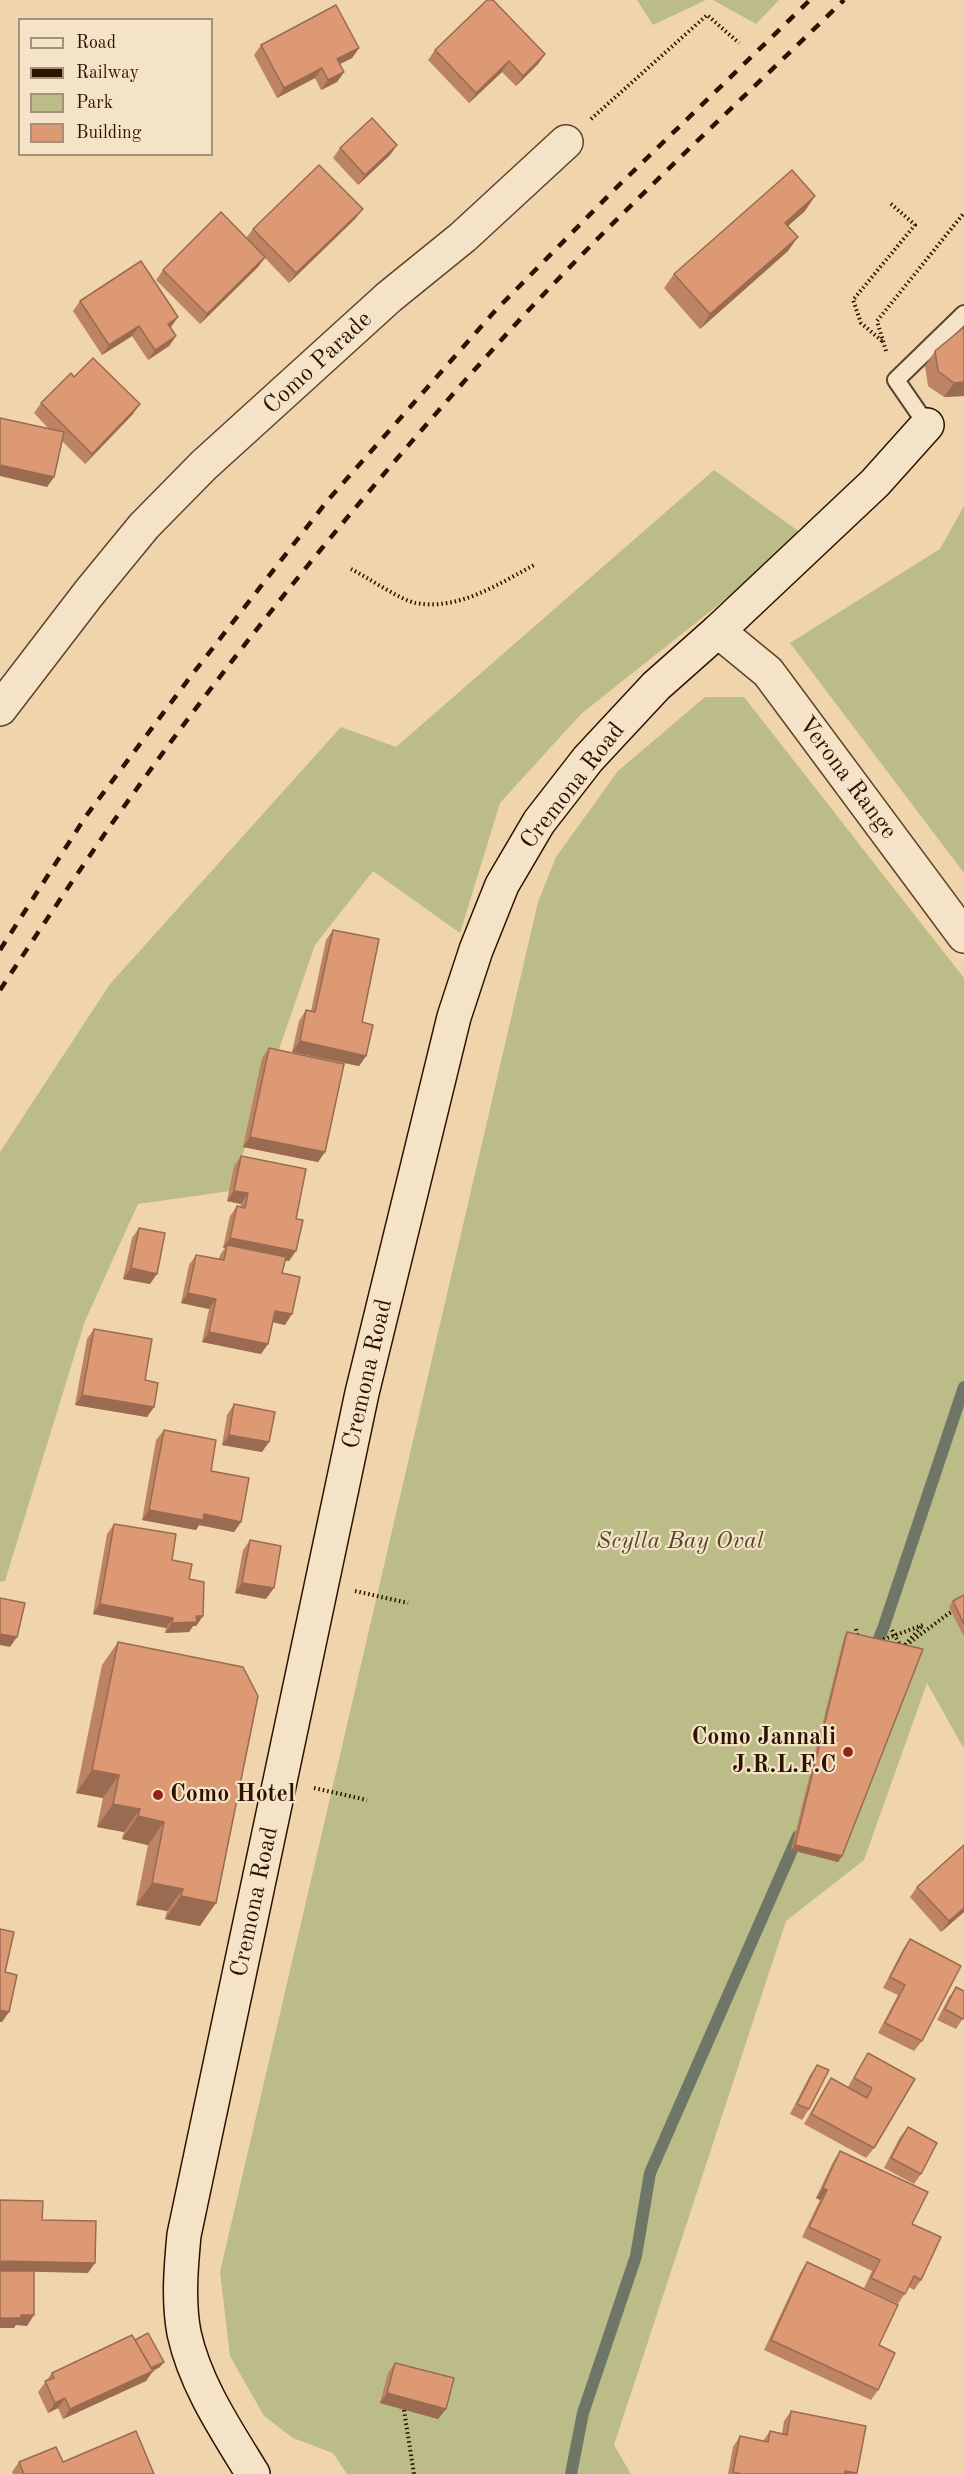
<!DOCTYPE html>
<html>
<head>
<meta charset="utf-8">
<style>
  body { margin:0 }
  #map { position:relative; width:964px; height:2474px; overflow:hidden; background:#f0d4ab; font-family:"Old Standard TT",serif }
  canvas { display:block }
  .legend { position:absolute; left:18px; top:18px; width:195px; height:138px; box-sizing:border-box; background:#f5e3c8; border:2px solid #a59078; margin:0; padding:8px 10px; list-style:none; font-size:18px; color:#2c1300 }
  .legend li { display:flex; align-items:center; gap:12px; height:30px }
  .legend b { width:30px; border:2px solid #a59078 }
</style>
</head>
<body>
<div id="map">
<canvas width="964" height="2474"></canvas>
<ul class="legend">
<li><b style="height:8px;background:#f5e3c8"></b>Road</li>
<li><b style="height:8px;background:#2c1300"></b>Railway</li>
<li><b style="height:16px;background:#bbbc88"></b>Park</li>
<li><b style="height:16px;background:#dc9974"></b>Building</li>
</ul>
</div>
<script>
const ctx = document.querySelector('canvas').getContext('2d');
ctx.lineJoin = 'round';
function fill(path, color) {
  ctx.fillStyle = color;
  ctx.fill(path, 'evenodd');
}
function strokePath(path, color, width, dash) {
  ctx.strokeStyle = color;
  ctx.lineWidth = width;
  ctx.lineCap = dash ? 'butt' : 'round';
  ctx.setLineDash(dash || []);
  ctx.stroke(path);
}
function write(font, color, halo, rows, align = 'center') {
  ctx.font = font + ' "Old Standard TT",serif';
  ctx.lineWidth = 4.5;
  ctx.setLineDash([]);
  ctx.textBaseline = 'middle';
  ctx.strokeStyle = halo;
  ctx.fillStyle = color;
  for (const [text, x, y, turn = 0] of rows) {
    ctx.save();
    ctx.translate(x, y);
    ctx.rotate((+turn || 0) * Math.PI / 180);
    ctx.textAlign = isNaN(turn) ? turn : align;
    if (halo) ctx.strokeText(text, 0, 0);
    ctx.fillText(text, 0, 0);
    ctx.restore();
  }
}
fill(new Path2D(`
  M637 0H706L653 25Z
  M713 0H779L756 24Z
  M714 470 805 536 581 714 500 803 460 933 373 871 315 945 230 1191 138 1204 85 1321 5 1581 0 1582V1152L110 984 341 727 396 747Z
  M964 506V873L790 643 940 549Z
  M705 697H744L964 978V1749L927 1683 864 1860 786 1921 614 2445 631 2474H347L333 2453 293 2438 264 2416 230 2356 220 2272 538 902 556 857 618 771Z`), '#bbbc88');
strokePath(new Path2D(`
  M873 1654 884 1626 964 1387
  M571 2474 583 2413 636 2256 650 2173 798 1836`), '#6e7667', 12);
const lane = new Path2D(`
  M927 425 896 380 964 314`);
const street = new Path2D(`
  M718 631 768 672 964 936
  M0 709 89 593 144 526 204 465 389 297 463 237 566 142`);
const secondary = new Path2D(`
  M253 2474C226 2430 195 2384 184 2333 178 2301 181 2267 184 2235L362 1393 454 1017 476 950 502 885 539 822 588 759 656 686 718 631 875 483 927 425`);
strokePath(lane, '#5d432b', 20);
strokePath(street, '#5d432b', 36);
strokePath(secondary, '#2c1300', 36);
strokePath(new Path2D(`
  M591 119 707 15 739 43
  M882 341 861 323 853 300 915 225 889 202
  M886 351 877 321 964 213
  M351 569C367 577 400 600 416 603 459 611 500 583 536 564
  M355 1591 408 1603
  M856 1629 858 1638
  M892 1630 900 1645
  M879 1641 923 1625 901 1649 948 1614 964 1605
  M314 1788 367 1800
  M404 2410 414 2474`), '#2c1300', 4, [1.5, 3]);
strokePath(lane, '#f5e3c8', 16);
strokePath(street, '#f5e3c8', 33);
strokePath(secondary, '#f5e3c8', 33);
strokePath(new Path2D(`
  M0 950 86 816 191 676 328 500 495 311 615 189 810 0
  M0 990C35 937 70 884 106 832 230 655 368 487 513 327 618 213 733 108 844 0`), '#2c1300', 4.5, [10, 10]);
fill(new Path2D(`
  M261 45 359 48 352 58 340 64 344 72 337 82 321 90 315 78 277 98 254 55Z
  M435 50 545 54 538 64 516 86 502 72 469 103 428 60Z
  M397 145 390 155 358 185 333 158 340 148Z
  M363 209 355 219 289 283 265 258 258 267 200 324 156 280 163 270 246 238 253 229Z
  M805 211 788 226V251L700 329 664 288 674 274Z
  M80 301 170 327 176 336 169 346 148 360 132 336 102 355 73 311Z
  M964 327V396L944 397 928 386 925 366 935 351Z
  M74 377 133 414 85 464 62 441 54 477 47 487 49 429 34 413 41 403Z
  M333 930 366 1056 359 1066 292 1052 299 1021 306 1010 311 1011 326 940Z
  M269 1048 325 1152 318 1162 243 1147 262 1058Z
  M241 1156 296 1219 289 1261H285L282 1273 285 1325 272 1322 261 1354 202 1342 209 1309 181 1303 189 1265 196 1255 219 1259 220 1255 225 1248H223L230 1216 237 1206 240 1207 241 1204 227 1201 234 1166Z
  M139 1228 150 1284 123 1279 132 1238Z
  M94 1329 145 1380 154 1407 147 1417 75 1405 87 1339Z
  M234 1404 262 1452 222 1445 227 1415Z
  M164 1430 211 1471 241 1522 234 1532 199 1525 196 1530 142 1520 156 1440Z
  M114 1524 172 1560 189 1579 203 1616 196 1626H193L189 1632 165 1633 166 1628 93 1614 107 1534Z
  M250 1540 266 1599 235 1593 243 1550Z
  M964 1595V1637L949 1607 953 1601Z
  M847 1632 842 1856 838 1862 791 1850 844 1637Z
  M118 1642 200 1926 165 1919 167 1911 136 1905 148 1845 122 1839 124 1832 97 1827 103 1798 76 1793 102 1665Z
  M964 1845V1912L941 1932 910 1897 917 1887Z
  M910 1939 922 2041 914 2051 878 2033 898 1995 883 1988 903 1949Z
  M956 1987 964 2017 956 2029 937 2020 949 1997Z
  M868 2053 915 2079 874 2148 866 2158 804 2124 824 2089 831 2078 848 2087 861 2064Z
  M817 2065 809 2109 802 2120 790 2114 810 2075Z
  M908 2127 921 2174 914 2184 884 2168 900 2137Z
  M840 2151 912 2224 921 2280 914 2290 909 2287 898 2304 864 2288 872 2271 802 2237 820 2200 816 2198 833 2162Z
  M807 2262 879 2345 878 2390 871 2400 764 2350 800 2273Z
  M135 2340 160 2367 153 2371 146 2381 63 2419 58 2408 48 2413 38 2392 52 2373Z
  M395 2363 446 2409 438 2419 380 2403 388 2373Z
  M791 2411 856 2474H728L733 2447 740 2436 763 2441 770 2431 782 2433 784 2421Z
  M19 2462H63L154 2474H13L12 2472Z`), '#bd8464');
fill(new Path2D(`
  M359 48 352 58 330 69 337 59Z
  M545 54 538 64 516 86 523 76Z
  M509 61 502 72 469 103 476 93Z
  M322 68 315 78 277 98 284 88Z
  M344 72 337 82 321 90 328 80Z
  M397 145 390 155 358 185 365 175Z
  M815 196 805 211 775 237 785 223Z
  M363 209 355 219 289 283 296 273Z
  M798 237 788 251 700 329 710 314Z
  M265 257 258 267 200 324 207 314Z
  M178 317 171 327 161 334 168 324Z
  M139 326 132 336 102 355 109 345Z
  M176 336 169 346 148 360 155 350Z
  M964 382V396L944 397 954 383Z
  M140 404 133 414 85 464 92 454Z
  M0 465 54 477 47 487 0 476Z
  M300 1041 366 1056 359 1066 292 1052Z
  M250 1137 325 1152 318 1162 243 1147Z
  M234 1191 248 1193 241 1204 227 1201Z
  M230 1238 296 1251 289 1261 226 1248 227 1245 225 1248H223Z
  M131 1268 157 1274 150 1284 123 1279Z
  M188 1293 216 1299 209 1309 181 1303Z
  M275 1311 292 1314 285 1325 268 1321Z
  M209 1332 268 1344 261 1354 202 1342Z
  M82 1395 154 1407 147 1417 75 1405Z
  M229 1435 269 1442 262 1452 222 1445Z
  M149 1510 204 1514 241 1522 234 1532 199 1525 196 1530 142 1520Z
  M242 1583 274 1588 266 1599 235 1593Z
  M100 1604 173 1618 166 1628 93 1614Z
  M196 1616H203L196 1626H193L189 1632 165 1633 172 1623Z
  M0 1634 17 1637 10 1647 0 1645Z
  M92 1770 119 1775 103 1798 76 1793Z
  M113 1804 140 1809 124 1832 97 1827Z
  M138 1816 164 1822 148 1845 122 1839Z
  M795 1845 842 1856 838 1862 791 1850Z
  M152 1883 183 1889 167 1911 136 1905Z
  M181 1896 216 1903 200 1926 165 1919Z
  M964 1908V1912L941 1932 949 1921Z
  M0 2010 9 2012 2 2022H0Z
  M823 2188 827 2190 820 2200 816 2198Z
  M0 2261 95 2263 88 2273 0 2271Z
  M21 2315H34L27 2326 16 2325 14 2328H0V2318Z
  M164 2362 160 2367 147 2374 153 2371 146 2381 63 2419 70 2409Z
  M387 2393 446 2409 438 2419 380 2403Z
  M65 2398 58 2408 48 2413 55 2403Z
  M845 2471 857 2473 843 2474Z`), '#9a6b51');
const building = new Path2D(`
  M487 0H493L545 54 523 76 509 61 476 93 435 50Z
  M336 5 359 48 337 59 344 72 328 80 322 68 284 88 261 45Z
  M372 118 397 145 365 175 340 148Z
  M319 165 363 209 296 273 253 229Z
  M792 170 815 196 785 223 798 237 710 314 674 274Z
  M221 212 265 257 207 314 163 270Z
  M141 261 178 317 168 324 176 336 155 350 139 326 109 345 80 301Z
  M964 327V382L954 383 938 371 935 351Z
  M93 358 140 404 92 454 41 403 71 373 74 377Z
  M0 418 64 432 54 477 0 465Z
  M333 930 379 939 362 1022 373 1025 366 1056 300 1041 306 1010 315 1012Z
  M269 1048 344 1064 325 1152 250 1137Z
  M241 1156 306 1169 296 1219 303 1220 296 1251 230 1238 237 1206 245 1208 248 1193 234 1191Z
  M139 1228 165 1233 157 1274 131 1268Z
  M227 1245 286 1257 282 1273 300 1277 292 1314 275 1311 268 1344 209 1332 216 1299 188 1293 196 1255 224 1260Z
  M94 1329 152 1339 145 1380 158 1383 154 1407 82 1395Z
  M234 1404 275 1412 269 1442 229 1435Z
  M164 1430 216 1440 211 1471 249 1478 241 1522 204 1514 203 1520 149 1510Z
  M114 1524 176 1534 172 1560 192 1564 189 1579 204 1582 203 1616H196L197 1622 172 1623 173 1618 100 1604Z
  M250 1540 281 1546 274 1588 242 1583Z
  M964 1595V1624L953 1601Z
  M0 1598 25 1603 17 1637 0 1634Z
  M847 1632 923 1649 842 1856 795 1845Z
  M118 1642 243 1667 258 1696 216 1903 181 1896 183 1889 152 1883 164 1822 138 1816 140 1809 113 1804 119 1775 92 1770Z
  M964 1845V1908L949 1921 917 1887Z
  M0 1929 14 1932 5 1972 17 1975 9 2012 0 2010Z
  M910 1939 961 1966 922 2041 885 2023 905 1985 890 1977Z
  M956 1987 964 1991V2017L963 2019 945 2009Z
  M868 2053 915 2079 874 2148 811 2114 831 2078 867 2098 872 2088 854 2078Z
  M817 2065 829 2070 809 2109 797 2104Z
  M908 2127 937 2143 921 2174 891 2158Z
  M840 2151 928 2192 912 2224 941 2237 921 2280 914 2276 905 2294 871 2278 880 2260 809 2227 827 2190 823 2188Z
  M0 2200 43 2201 42 2220 96 2221 95 2263 0 2261Z
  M807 2262 898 2305 879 2345 895 2353 878 2390 771 2340Z
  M0 2271H34V2315H21V2318H0Z
  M148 2333 164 2362 151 2368 135 2340Z
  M132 2335 153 2371 70 2409 65 2398 55 2403 45 2381 54 2378 52 2373Z
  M395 2363 454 2378 446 2409 387 2393Z
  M791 2411 866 2426 857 2473 845 2471V2474H741L733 2472 740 2436 768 2442 770 2431 787 2435Z
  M136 2431 154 2474H24L19 2462 56 2447 63 2462Z`);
fill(building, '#dc9974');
strokePath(building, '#9a6b51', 1.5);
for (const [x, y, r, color] of [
  [848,1752,6,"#8f2418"],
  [158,1795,6,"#8f2418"]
]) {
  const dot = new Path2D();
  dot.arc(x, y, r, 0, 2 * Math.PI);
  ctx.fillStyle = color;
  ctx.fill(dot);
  strokePath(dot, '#f5e3c8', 2);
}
write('24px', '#2c1300', '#f5e3c8', [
  ["Como Parade",318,363,-43],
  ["Verona Range",847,778,53],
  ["Cremona Road",573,786,-52],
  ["Cremona Road",368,1374,-77],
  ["Cremona Road",255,1902,-78]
]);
write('italic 24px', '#574629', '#f5e3c8', [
  ["Scylla Bay Oval",680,1542]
]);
write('bold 24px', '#2c1300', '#f5e3c8', [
  ["Como Jannali",836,1738],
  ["J.R.L.F.C",836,1766],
  ["Como Hotel",170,1795,"left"]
], 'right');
</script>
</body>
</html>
